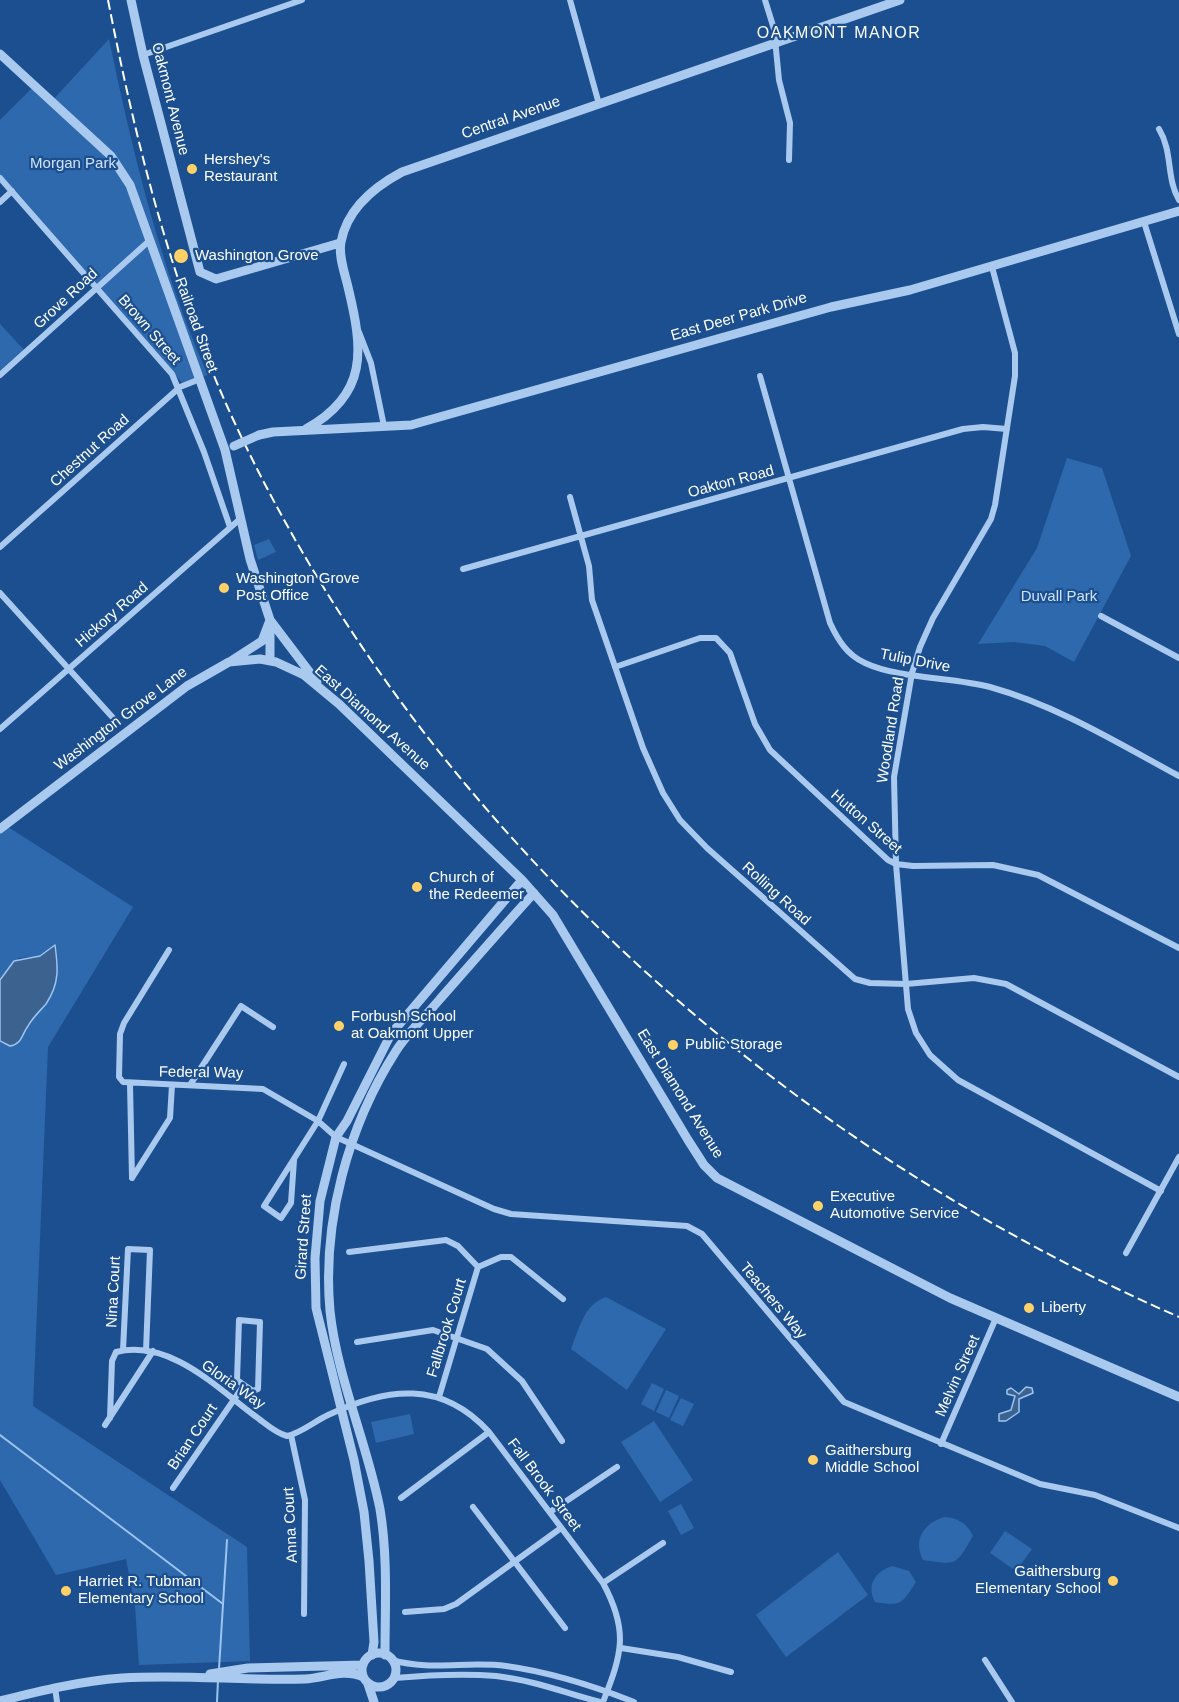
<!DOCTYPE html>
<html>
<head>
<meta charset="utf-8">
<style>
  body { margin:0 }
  canvas { display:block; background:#1b4f8f }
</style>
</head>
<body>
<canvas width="1179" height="1702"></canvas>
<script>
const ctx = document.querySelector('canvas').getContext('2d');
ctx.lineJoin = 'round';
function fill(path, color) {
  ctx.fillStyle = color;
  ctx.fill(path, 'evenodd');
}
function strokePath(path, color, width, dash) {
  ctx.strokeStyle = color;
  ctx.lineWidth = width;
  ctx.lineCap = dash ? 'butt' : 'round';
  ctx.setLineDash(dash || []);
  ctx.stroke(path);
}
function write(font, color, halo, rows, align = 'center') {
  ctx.font = font + ' Helvetica,sans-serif';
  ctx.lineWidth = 4.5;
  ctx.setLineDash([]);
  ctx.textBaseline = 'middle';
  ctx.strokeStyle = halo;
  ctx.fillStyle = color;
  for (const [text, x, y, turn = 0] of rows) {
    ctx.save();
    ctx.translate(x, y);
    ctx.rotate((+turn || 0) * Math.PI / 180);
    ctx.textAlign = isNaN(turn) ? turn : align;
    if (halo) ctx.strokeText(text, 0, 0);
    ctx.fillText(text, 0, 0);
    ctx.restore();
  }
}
fill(new Path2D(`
  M109 39C133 154 160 267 208 375L182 383 0 175V120L32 88 50 103Z
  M0 324 26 352 0 375Z
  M1067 458 1102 468 1131 556 1074 662 1045 646 1014 642 978 644 1037 548Z
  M269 539 276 552 258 560 254 545Z
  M8 827 133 907 48 1047 33 1406 247 1547 250 1661 139 1665 135 1606 126 1559 56 1575 0 1480V1041L3 1044C37 1021 67 988 55 945L40 956 19 958 0 980V833Z
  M606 1297 666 1329 627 1390 571 1349C579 1329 584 1304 606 1297Z
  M652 1383 664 1389 654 1411 641 1404Z
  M666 1390 679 1396 669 1418 656 1412Z
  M681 1398 694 1404 683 1426 670 1420Z
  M410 1414 414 1434 376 1443 371 1422Z
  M654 1421 693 1480 660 1502 621 1442Z
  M681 1504 694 1528 681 1535 668 1511Z
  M944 1517C958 1518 967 1523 973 1536 955 1566 958 1565 923 1560 913 1540 923 1524 944 1517Z
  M1005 1531 1032 1549 1016 1571 990 1553Z
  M838 1552 868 1595 786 1657 756 1615Z
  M892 1566 909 1571 916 1582C901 1605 902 1606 875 1602 866 1585 875 1572 892 1566Z`), '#2e69ad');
const water = new Path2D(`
  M55 945C58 967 60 983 46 1004 40 1011 33 1017 28 1026 22 1034 22 1044 10 1046L0 1041V980L14 961 40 956Z
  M1026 1387 1032 1388 1033 1393 1019 1399V1412L1006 1421H999V1414L1011 1410 1015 1396 1007 1394V1390L1011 1388 1019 1394Z`);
fill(water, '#3c6290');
strokePath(water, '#9cc4f0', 1.5);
strokePath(new Path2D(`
  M0 1435 223 1604
  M219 1669 227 1540
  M217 1702 218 1680`), '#9cc4f0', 2);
strokePath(new Path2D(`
  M570 0 599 104
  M765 0 774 29 779 80 790 123 789 160
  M143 55 302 0
  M1159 129C1173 152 1166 178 1179 200
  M0 178 172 374 204 452 230 527
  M0 202 12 191
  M1144 222 1179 334
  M992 267 1015 353V376L995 505 991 519 933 618 920 647 912 673 894 777 896 864 908 1009 916 1033 930 1055 958 1080 1161 1191
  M359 332 371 363 384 426
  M0 375 149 241
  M760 376 830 623C838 640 847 655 865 663 899 679 953 677 990 687 1058 706 1118 743 1179 776
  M570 497 589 566 592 600 643 748 663 793 680 820 707 848 855 979 870 983 906 984 974 978 1006 984 1179 1077
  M0 547 180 387 200 379
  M463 569 963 429 983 427 1007 429
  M0 593 115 720
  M1101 616 1179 658
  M615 667 700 638H716L730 653 755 724 770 750 888 860 896 864 913 866 993 865 1038 875 1179 948
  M0 729 240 519
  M169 950 124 1023 120 1034 119 1077 123 1082 263 1089 318 1121 336 1137 494 1209 511 1214 687 1226 702 1234 844 1402 1040 1484 1095 1495 1179 1528
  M130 1084 132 1178
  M190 1085 241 1006 273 1027
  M294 1160 291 1203 281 1218 264 1206 318 1121 344 1064
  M132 1178 170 1118 172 1085
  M349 1252 446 1240 458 1246 478 1267
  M1126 1253 1179 1157
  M478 1267 501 1257H511L563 1299
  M357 1342 433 1330 487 1349 522 1381 562 1441
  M123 1350 128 1249 150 1250 146 1351
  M439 1397 478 1267
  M110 1418 112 1361 116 1352C170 1339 216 1387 255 1416 265 1423 275 1433 287 1436 301 1433 315 1421 328 1415 387 1387 442 1380 489 1432L603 1583C629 1631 622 1654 603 1702
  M105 1425 153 1351
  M291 1435 305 1500 304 1614
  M941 1444 996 1318
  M173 1488 244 1385 253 1391 258 1389 260 1322 239 1320 237 1380 244 1385
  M401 1498 489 1432
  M473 1507 565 1628
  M550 1512 617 1467
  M603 1583 663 1543
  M405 1612 444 1609 456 1604 561 1528
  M621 1648 678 1657 731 1672
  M392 1660C429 1671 468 1661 506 1666 549 1672 594 1686 634 1702
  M985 1660 1012 1702
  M394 1678C428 1675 462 1673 496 1676 532 1680 566 1693 600 1702
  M55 1687 57 1702`), '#a9c9ee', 6);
strokePath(new Path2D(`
  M131 0 143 55 200 272 216 279 340 243
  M0 54 111 156 130 185 225 450 250 559 270 620 317 682
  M306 429C369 394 363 349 348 287 345 274 338 255 341 242 347 209 374 187 402 172L900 0
  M259 435 273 432 411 425 831 307 910 290 1179 211
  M270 628V660
  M231 661 262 641 270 620
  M0 829 187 686 229 662 260 659 276 662 304 675 339 704 522 880 553 915 688 1140 704 1165 717 1178 950 1298 1179 1397
  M362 1670a17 17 0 1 1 34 0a17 17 0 1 1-34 0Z
  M372 1655 374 1642 369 1561 364 1512 354 1460 316 1308 315 1258 320 1201 336 1137 347 1121 391 1034 522 880
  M385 1655C385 1606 388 1557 380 1509 367 1443 337 1377 330 1311 322 1222 348 1126 396 1051 408 1032 426 1016 440 999 471 964 502 928 534 893
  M210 1674 248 1668 363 1665
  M368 1684 374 1702
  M0 1701C40 1691 80 1681 122 1678 183 1674 244 1681 305 1679 325 1678 343 1668 363 1677`), '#a9c9ee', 9);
strokePath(new Path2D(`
  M108 0C136 143 171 284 232 417 417 819 776 1141 1179 1317`), '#fff', 2, [10, 4.5]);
strokePath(new Path2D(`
  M234 446 259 435`), '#a9c9ee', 9);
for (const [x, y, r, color] of [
  [192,169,6,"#ffd166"],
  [181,256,8,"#ffd166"],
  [224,588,6,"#ffd166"],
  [417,887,6,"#ffd166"],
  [339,1026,6,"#ffd166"],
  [673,1045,6,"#ffd166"],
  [818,1206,6,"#ffd166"],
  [1029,1308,6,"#ffd166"],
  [813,1460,6,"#ffd166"],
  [1113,1581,6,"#ffd166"],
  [66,1591,6,"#ffd166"]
]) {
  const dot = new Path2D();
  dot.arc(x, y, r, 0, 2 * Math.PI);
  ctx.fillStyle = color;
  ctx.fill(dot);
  strokePath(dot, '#1b4f8f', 2);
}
write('15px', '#fff', '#1b4f8f', [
  ["Oakmont Avenue",170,99,76],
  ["Central Avenue",511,118,-19],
  ["Grove Road",66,299,-43],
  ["East Deer Park Drive",739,317,-16],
  ["Railroad Street",196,325,70],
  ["Brown Street",149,330,49],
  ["Chestnut Road",90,451,-42],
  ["Oakton Road",731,482,-15],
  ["Hickory Road",112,615,-41],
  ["Tulip Drive",915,661,11],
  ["East Diamond Avenue",372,718,42],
  ["Washington Grove Lane",121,719,-37],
  ["Woodland Road",891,730,-81],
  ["Hutton Street",866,822,41],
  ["Rolling Road",776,894,42],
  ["Federal Way",201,1073,1],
  ["East Diamond Avenue",680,1094,58],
  ["Girard Street",304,1237,-86],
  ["Nina Court",114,1292,-87],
  ["Teachers Way",773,1301,50],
  ["Fallbrook Court",447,1328,-73],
  ["Melvin Street",958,1376,-66],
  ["Gloria Way",233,1385,35],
  ["Brian Court",193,1437,-56],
  ["Fall Brook Street",544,1485,53],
  ["Anna Court",291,1525,-93]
]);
write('15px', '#fff', '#1b4f8f', [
  ["Hershey's",204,160],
  ["Restaurant",204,177],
  ["Washington Grove",195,256],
  ["Washington Grove",236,579],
  ["Post Office",236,596],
  ["Church of",429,878],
  ["the Redeemer",429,895],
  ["Forbush School",351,1017],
  ["at Oakmont Upper",351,1034],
  ["Public Storage",685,1045],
  ["Executive",830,1197],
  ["Automotive Service",830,1214],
  ["Liberty",1041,1308],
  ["Gaithersburg",825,1451],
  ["Middle School",825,1468],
  ["Gaithersburg",1101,1572,"right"],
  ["Elementary School",1101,1589,"right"],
  ["Harriet R. Tubman",78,1582],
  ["Elementary School",78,1599]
], 'left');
write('15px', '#cfe3fa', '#1b4f8f', [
  ["Morgan Park",73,164],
  ["Duvall Park",1059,597]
]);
ctx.letterSpacing = '1.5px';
write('16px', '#fff', '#1b4f8f', [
  ["OAKMONT MANOR",839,34]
]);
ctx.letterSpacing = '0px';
</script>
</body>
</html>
